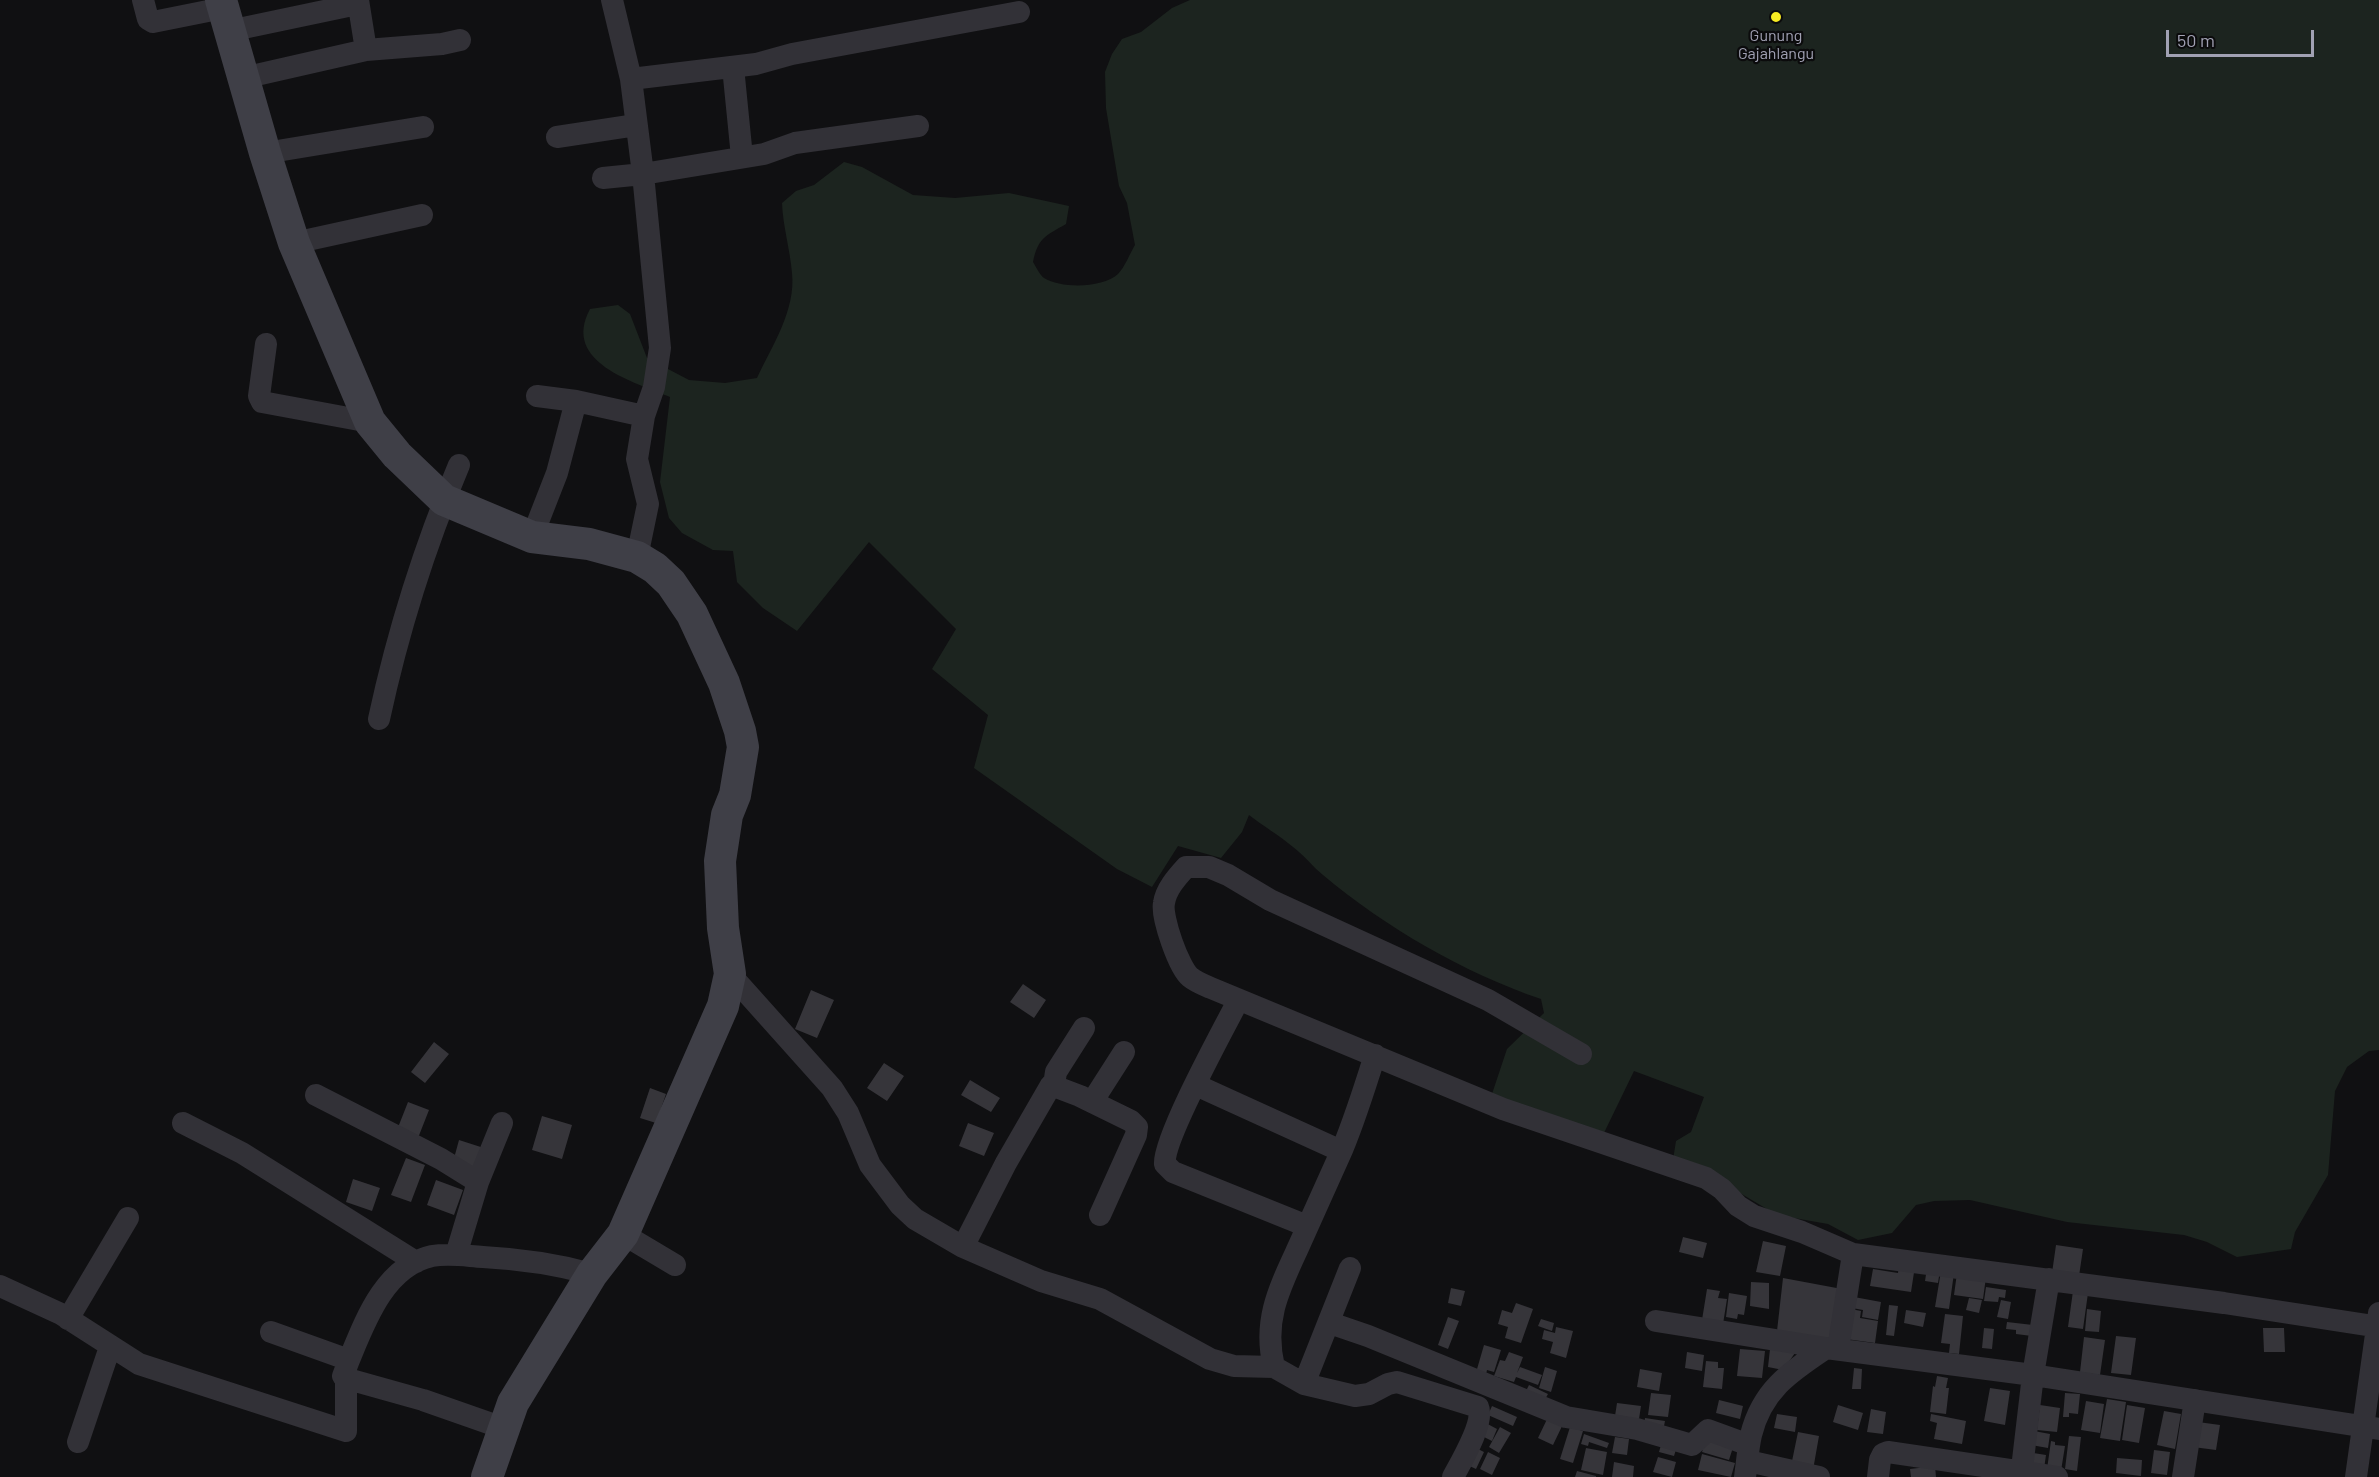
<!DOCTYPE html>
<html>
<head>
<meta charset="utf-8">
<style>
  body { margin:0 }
  #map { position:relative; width:2379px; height:1477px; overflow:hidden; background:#101012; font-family:Barlow,sans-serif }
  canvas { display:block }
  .scale { position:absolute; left:2166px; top:30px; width:148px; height:27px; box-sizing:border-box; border:3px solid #a1a1b3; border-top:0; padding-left:8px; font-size:18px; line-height:21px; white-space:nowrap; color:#a1a1b3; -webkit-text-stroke:4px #0b0b0c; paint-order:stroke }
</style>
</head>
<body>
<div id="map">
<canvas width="2379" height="1477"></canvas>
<div class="scale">50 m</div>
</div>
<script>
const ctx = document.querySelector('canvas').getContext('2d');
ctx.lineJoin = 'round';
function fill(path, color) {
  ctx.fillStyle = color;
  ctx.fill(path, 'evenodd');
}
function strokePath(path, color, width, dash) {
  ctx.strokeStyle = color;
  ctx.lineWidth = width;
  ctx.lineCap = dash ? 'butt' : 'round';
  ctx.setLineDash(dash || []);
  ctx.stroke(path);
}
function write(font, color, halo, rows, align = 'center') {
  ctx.font = font + ' Barlow,sans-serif';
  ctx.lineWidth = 4.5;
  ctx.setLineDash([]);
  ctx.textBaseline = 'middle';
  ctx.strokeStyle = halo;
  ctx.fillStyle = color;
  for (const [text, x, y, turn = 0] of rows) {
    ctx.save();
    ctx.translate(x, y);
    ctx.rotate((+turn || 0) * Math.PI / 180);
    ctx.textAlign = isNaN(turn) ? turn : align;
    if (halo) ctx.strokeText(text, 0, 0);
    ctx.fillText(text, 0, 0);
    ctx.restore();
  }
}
fill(new Path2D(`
  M1190 0H2379V1050L2369 1051 2347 1067 2335 1091 2328 1175 2295 1232 2291 1249 2237 1257 2207 1242 2184 1235 2067 1222 1970 1200 1934 1201 1916 1205 1892 1233 1858 1240 1828 1224 1777 1215 1740 1193 1673 1160 1676 1141 1691 1132 1704 1097 1634 1071 1603 1135 1491 1097 1507 1049 1544 1013 1541 999C1464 973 1385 927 1323 875 1313 867 1304 855 1293 847 1279 835 1263 826 1249 815L1242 832 1221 858 1178 846 1152 887 1117 869 974 768 988 715 932 669 956 629 869 542 797 631 763 608 737 582 733 551 713 550 682 533 669 518 660 482 670 397C635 382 561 363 590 309L618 305 630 314 647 358 689 380 725 383 757 378C772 346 796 310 792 273 790 249 783 227 782 203L796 191 814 185 844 162 862 167 913 195 955 198 1009 193 1069 206 1066 224C1045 236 1038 238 1033 262 1036 267 1040 275 1044 278 1062 289 1103 288 1118 274 1125 267 1130 253 1135 245L1127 203 1119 186 1106 108 1105 72 1112 54 1122 39 1141 32 1172 8Z`), '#1c241f');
fill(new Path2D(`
  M1023 984 1046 1000 1034 1018 1010 1002Z
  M811 990 834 1000 817 1038 795 1029Z
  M434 1042 449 1054 425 1083 411 1072Z
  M884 1063 904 1076 887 1101 867 1088Z
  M970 1080 1000 1098 991 1112 961 1095Z
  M650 1088 666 1094 656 1123 640 1118Z
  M408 1102 429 1110 418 1138 397 1130Z
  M542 1116 572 1125 562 1159 532 1150Z
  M968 1123 994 1133 984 1156 959 1146Z
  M459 1140 487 1149 481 1170 453 1162Z
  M406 1158 425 1165 411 1202 391 1195Z
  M353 1179 380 1188 372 1211 346 1202Z
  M436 1180 463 1190 454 1215 427 1205Z
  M1683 1237 1707 1243 1703 1258 1679 1252Z
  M1763 1241 1786 1246 1780 1276 1756 1272Z
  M2056 1245 2083 1249 2079 1276 2052 1273Z
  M1899 1264 1915 1266 1911 1292 1870 1286 1873 1269 1898 1273Z
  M1927 1268 1940 1270 1938 1283 1925 1281Z
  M1941 1271 1954 1273 1949 1309 1935 1307Z
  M1957 1273 1986 1277 1983 1299 1954 1295Z
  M1783 1278 1842 1289 1831 1347 1777 1331Z
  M1751 1282 1769 1283V1309L1750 1306Z
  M1986 1287 2006 1290 2005 1298 1999 1297 1998 1302 1984 1301Z
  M1451 1288 1465 1291 1461 1306 1448 1303Z
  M1707 1289 1720 1291 1718 1298 1727 1299 1723 1324 1702 1320Z
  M2073 1291 2088 1293 2083 1329 2068 1327Z
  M1729 1293 1747 1296 1744 1315 1738 1314 1737 1319 1726 1317Z
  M1854 1297 1881 1302 1878 1320 1862 1317 1863 1310 1852 1308Z
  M1969 1298 1982 1300 1979 1313 1966 1310Z
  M2001 1300 2011 1302 2008 1319 1997 1317Z
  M1516 1303 1533 1309 1521 1343 1505 1338 1508 1327 1498 1324 1502 1310 1512 1313Z
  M1889 1305 1898 1306 1894 1336 1886 1335Z
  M1851 1309 1861 1311 1860 1318 1878 1321 1875 1343 1846 1339Z
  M2087 1309 2101 1311 2099 1332 2085 1331Z
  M1906 1310 1926 1313 1923 1327 1904 1323Z
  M1945 1314 1963 1316 1959 1354 1949 1353 1950 1344 1941 1343Z
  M1448 1317 1459 1321 1448 1349 1438 1345Z
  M1541 1319 1554 1323 1552 1331 1538 1326Z
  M2007 1322 2033 1325 2032 1336 2016 1334V1330L2006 1329Z
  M1556 1327 1573 1331 1566 1358 1550 1353 1553 1342 1542 1339 1544 1330 1555 1333Z
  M1984 1328 1994 1329 1992 1349 1982 1348Z
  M2263 1328H2284L2285 1352H2264Z
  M2116 1336 2136 1338 2131 1375 2111 1373Z
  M2084 1337 2105 1340 2100 1375 2080 1372Z
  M1484 1345 1501 1350 1494 1372 1487 1370 1485 1379 1475 1376Z
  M1740 1349 1765 1351 1762 1378 1737 1376Z
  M1770 1349 1795 1353 1783 1370 1768 1367Z
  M1509 1352 1523 1357 1517 1373 1520 1367 1542 1375 1538 1385 1516 1377 1514 1382 1494 1376 1500 1360 1505 1361Z
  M1687 1352 1704 1355 1702 1371 1685 1368Z
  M1706 1361 1718 1362V1368H1724L1722 1389 1703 1387Z
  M1545 1367 1557 1371 1551 1392 1539 1388Z
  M1854 1368 1862 1369 1861 1389H1852Z
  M1640 1369 1662 1373 1659 1391 1637 1387Z
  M1937 1376 1948 1378 1946 1388H1949L1946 1414 1930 1412 1933 1386 1935 1387Z
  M1529 1385 1548 1394 1543 1403 1525 1393Z
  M1990 1388 2010 1391 2005 1425 1984 1421Z
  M1651 1393 1671 1395 1668 1417 1648 1415Z
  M2065 1393 2080 1394 2078 1414 2069 1413V1417H2063Z
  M2107 1399 2126 1402 2120 1441 2100 1438Z
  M1719 1400 1743 1406 1740 1419 1716 1413Z
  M2086 1401 2104 1404 2100 1433 2081 1430Z
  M1617 1403 1641 1406 1639 1419 1615 1416Z
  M1838 1405 1863 1413 1858 1430 1833 1422Z
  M2040 1405 2060 1408 2057 1432 2037 1430Z
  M2127 1405 2145 1408 2139 1443 2122 1440Z
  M1492 1406 1517 1417 1513 1426 1488 1415Z
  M1871 1409 1886 1412 1883 1434 1867 1432Z
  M2164 1411 2181 1414 2175 1449 2157 1445Z
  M1777 1414 1797 1417 1795 1432 1774 1428Z
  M1931 1414 1966 1421 1962 1444 1934 1439 1937 1423 1930 1421Z
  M1549 1415 1564 1422 1553 1445 1538 1438Z
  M1645 1418 1665 1421 1663 1431 1644 1427Z
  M1482 1421 1497 1429 1492 1441 1476 1433Z
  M2198 1422 2220 1425 2216 1450 2193 1447Z
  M1500 1427 1511 1433 1499 1453 1489 1447Z
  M1570 1427 1583 1431 1573 1463 1560 1459Z
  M2034 1431 2050 1434 2048 1448 2031 1445Z
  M1798 1432 1819 1436 1813 1470 1791 1466Z
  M1708 1433 1735 1441 1729 1460 1702 1452Z
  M1584 1434 1609 1443 1607 1448 1589 1442 1588 1446 1581 1444Z
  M2069 1436 2081 1437 2077 1471 2065 1469Z
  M1615 1437 1629 1439 1627 1455 1612 1453Z
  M1663 1438 1678 1443 1674 1456 1659 1452Z
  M2051 1441 2055 1442V1445L2065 1446 2061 1471 2047 1469Z
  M1472 1446 1484 1452 1476 1469 1463 1463Z
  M1586 1448 1607 1452 1603 1475 1581 1470Z
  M2154 1450 2170 1452 2167 1475 2151 1473Z
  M1488 1452 1500 1458 1492 1475 1480 1469Z
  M2027 1452 2046 1455 2044 1469 2026 1466Z
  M1702 1454 1735 1463 1731 1477 1698 1470Z
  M1658 1457 1676 1462 1672 1477 1653 1472Z
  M2117 1458 2142 1460 2141 1476 2116 1473Z
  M1614 1462 1634 1466 1633 1477H1612Z
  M1935 1466 1936 1477H1911L1910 1469Z
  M1577 1471 1596 1476V1477H1575Z`), '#36353a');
strokePath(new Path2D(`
  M143 0 148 19 153 22 223 8
  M358 0 366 50
  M229 31 348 6
  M733 67 742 157
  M243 78 366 50 442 44 460 40
  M631 79 756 64 792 54 1019 12
  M557 137 636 125
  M265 153 423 127
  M603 178 643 174 631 79 612 0
  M294 243 422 215
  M266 344 259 396 262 402 370 422
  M537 396 576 401 644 416 637 459 648 504 637 557
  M644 416 654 387 660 348 643 174 764 154 795 143 918 126
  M532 537 557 473 576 401
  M379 719C398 631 424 548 459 465
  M730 974 832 1088 848 1113 870 1165 900 1205 915 1219 963 1247 1041 1281 1100 1299 1210 1359 1234 1366 1274 1367C1263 1322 1278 1291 1297 1250 1312 1217 1327 1183 1342 1150 1355 1119 1365 1087 1375 1055
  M1238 1001C1224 1028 1162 1141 1165 1164L1173 1172 1307 1226
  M1581 1054 1488 1000 1270 900 1228 875 1209 867H1186C1177 877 1166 889 1164 903 1161 917 1179 968 1190 977 1196 982 1204 985 1211 988L1503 1109 1706 1178 1722 1189 1738 1206 1754 1216 1802 1232 1853 1254 2224 1303 2379 1327
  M1054 1085 1056 1072 1084 1028
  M1196 1085 1341 1151
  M316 1095 441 1159 478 1182
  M1092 1102 1124 1052
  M183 1123 242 1153 416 1262
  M623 1234 675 1265
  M963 1247 1006 1163 1051 1085 1080 1096 1131 1121 1137 1127 1136 1135 1100 1215
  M456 1255 478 1182 502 1123
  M0 1286 61 1314 139 1364 346 1431V1378
  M68 1319 128 1218
  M1656 1321 1826 1348 2033 1375 2379 1429
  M1330 1323 1368 1336 1566 1417 1637 1429 1692 1445 1708 1430 1749 1445
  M271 1332 349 1360 343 1376 348 1379 423 1400 503 1428
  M1838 1349 1853 1254
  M349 1360C365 1321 385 1266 432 1256 449 1253 466 1256 483 1257 521 1259 556 1264 592 1274
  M1274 1367 1304 1384 1355 1396 1369 1394 1388 1384 1397 1382 1478 1407C1485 1422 1461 1462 1453 1477
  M1304 1384 1350 1268
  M78 1442 110 1347
  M1748 1461 1819 1477
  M1745 1477C1747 1463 1748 1448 1751 1435 1762 1390 1790 1372 1826 1348
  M1878 1477 1880 1460 1883 1454 1888 1452 2057 1477
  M2021 1477 2033 1375 2049 1279
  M2183 1477 2195 1400
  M2356 1477 2379 1313`), '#323137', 22);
strokePath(new Path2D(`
  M221 0 265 153 294 243 370 422 397 455 444 500 532 537 589 544 637 557 655 568 671 583 692 614 724 683 740 731 743 747 735 795 727 815 720 861 723 928 730 974 723 1006 623 1234 592 1274 513 1403 487 1477`), '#3f3f47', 32);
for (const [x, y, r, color] of [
  [1776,17,6,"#f7eb22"]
]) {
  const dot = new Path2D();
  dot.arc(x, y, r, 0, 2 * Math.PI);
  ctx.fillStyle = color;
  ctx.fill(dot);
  strokePath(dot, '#0b0b0c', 2);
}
write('16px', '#a1a1b3', '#0b0b0c', [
  ["Gunung",1776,36],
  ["Gajahlangu",1776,54]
]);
</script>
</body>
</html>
